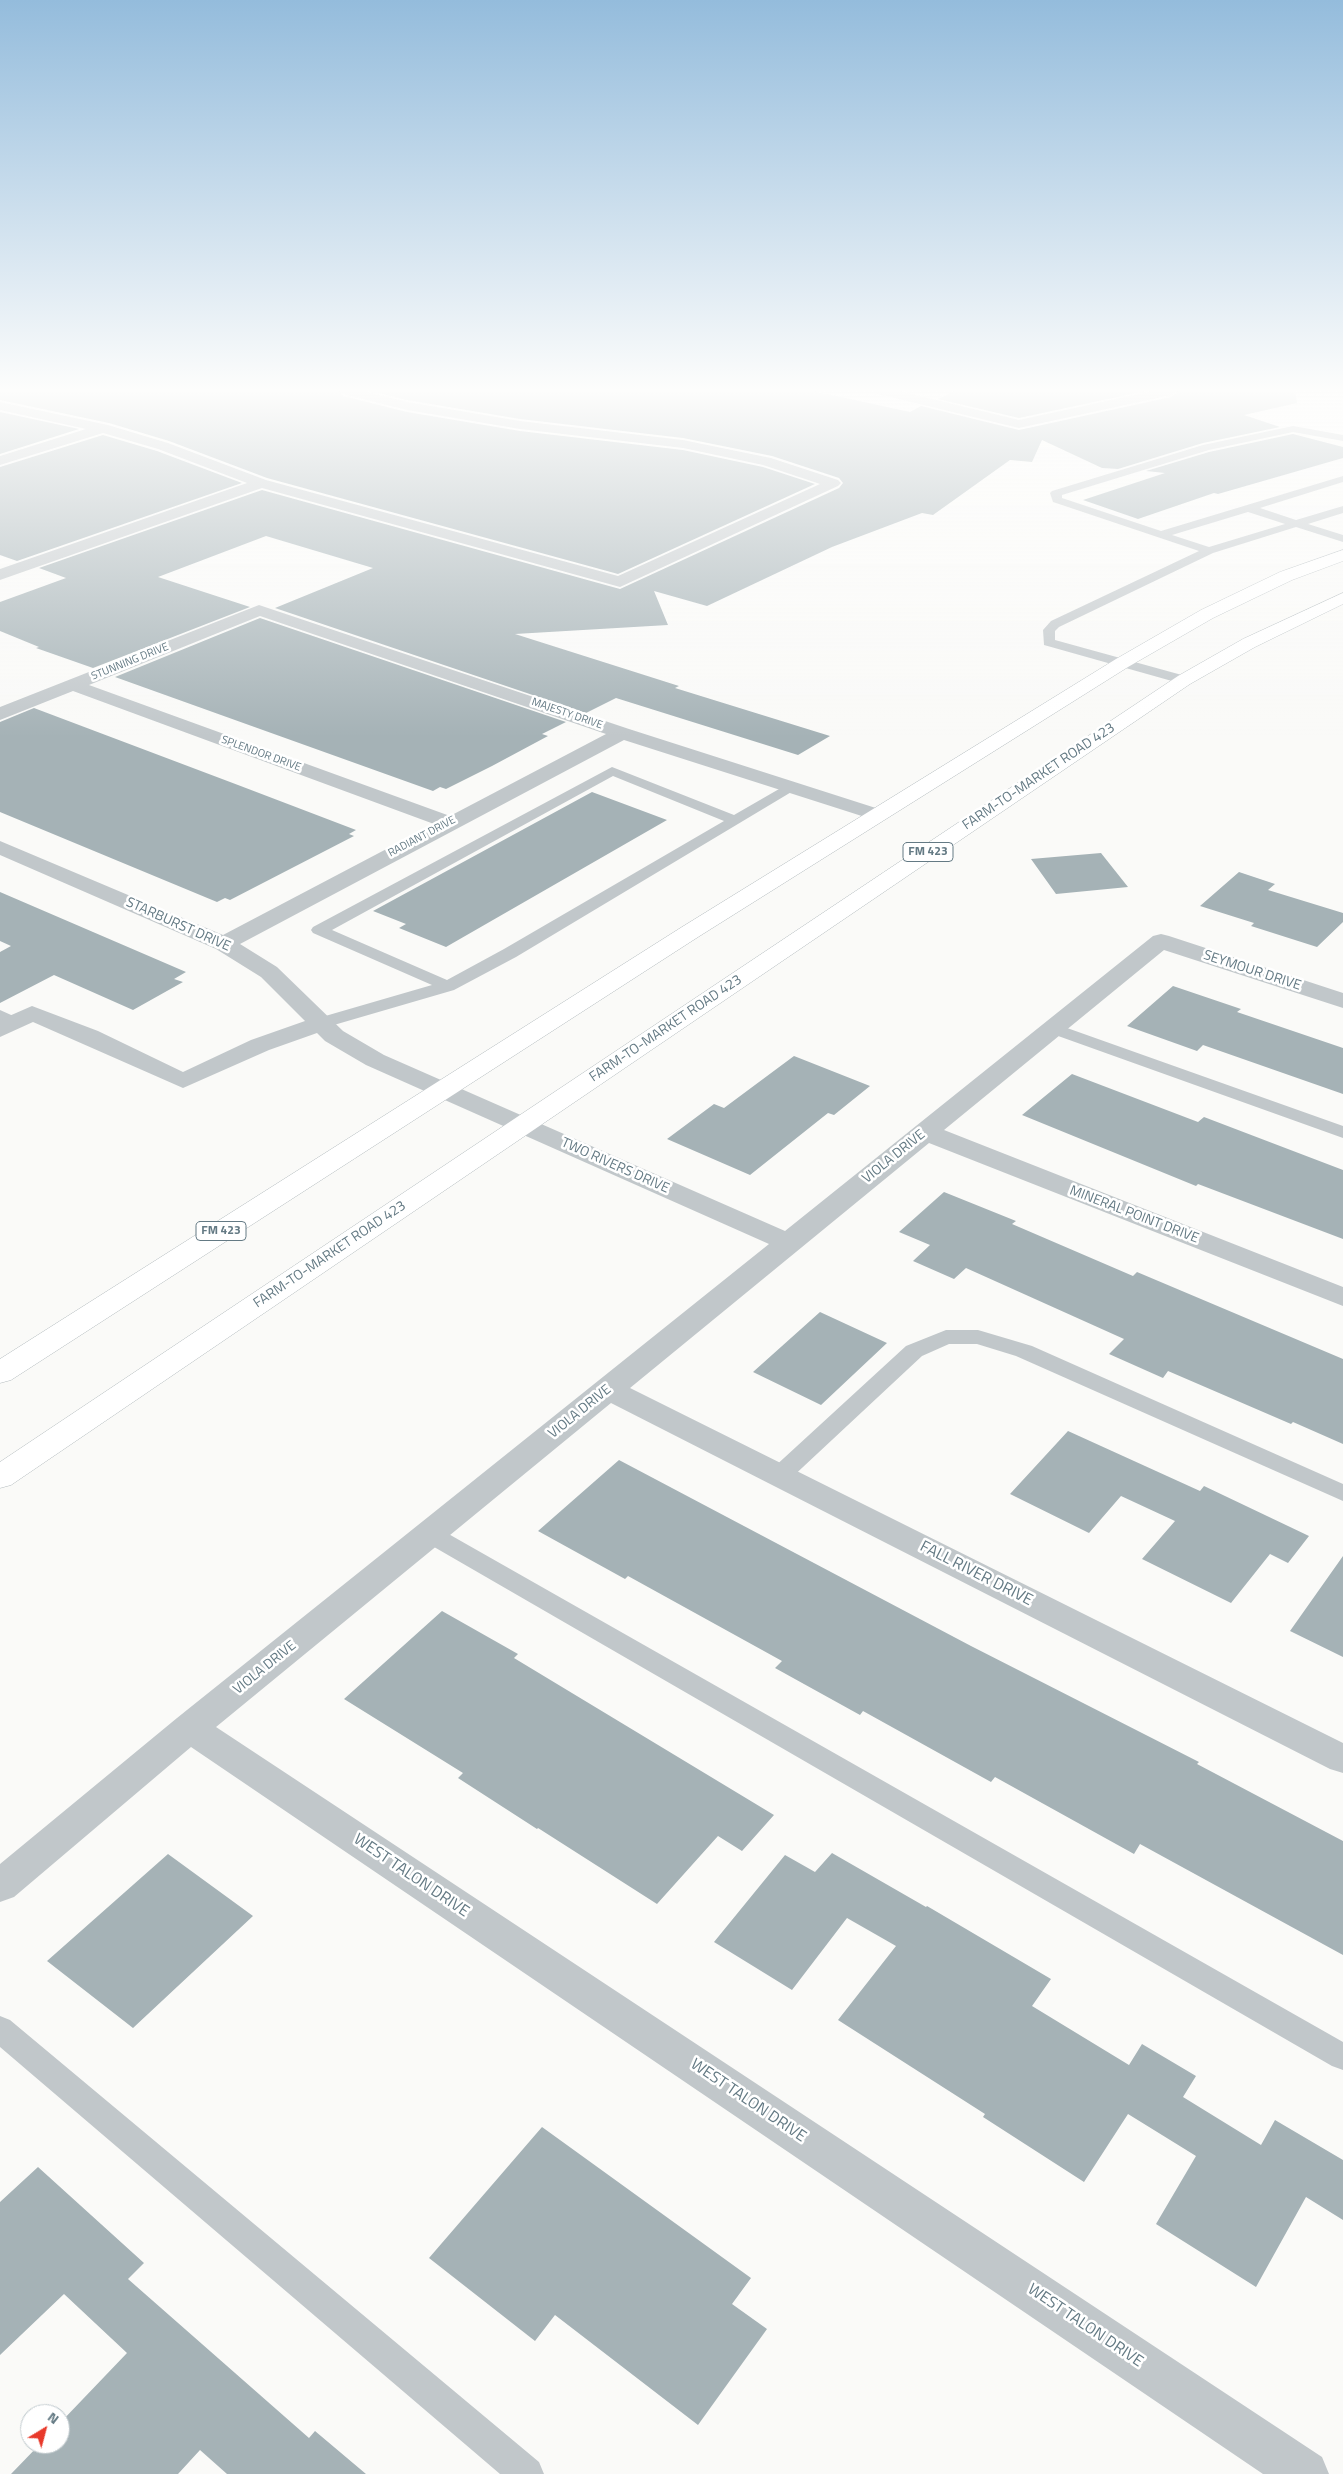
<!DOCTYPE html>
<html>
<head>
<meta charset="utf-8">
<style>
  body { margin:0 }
  #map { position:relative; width:1343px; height:2474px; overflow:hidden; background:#fafaf8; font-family:"Titillium Web",sans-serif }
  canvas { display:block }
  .north { position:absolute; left:20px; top:2404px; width:50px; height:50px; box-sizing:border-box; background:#fff; border:1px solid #c1cace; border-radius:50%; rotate:37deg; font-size:14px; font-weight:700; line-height:20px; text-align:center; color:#647a84 }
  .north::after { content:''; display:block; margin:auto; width:18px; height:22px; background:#e8392a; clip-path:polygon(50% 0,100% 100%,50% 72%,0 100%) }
</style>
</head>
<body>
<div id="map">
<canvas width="1343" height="2474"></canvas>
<div class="north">N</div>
</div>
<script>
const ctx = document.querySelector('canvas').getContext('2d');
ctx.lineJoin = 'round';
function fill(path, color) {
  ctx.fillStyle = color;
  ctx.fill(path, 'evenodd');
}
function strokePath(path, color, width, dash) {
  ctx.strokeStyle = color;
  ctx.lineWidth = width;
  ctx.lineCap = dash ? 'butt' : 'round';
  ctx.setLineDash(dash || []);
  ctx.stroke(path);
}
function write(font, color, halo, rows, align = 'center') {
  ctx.font = font + ' "Titillium Web",sans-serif';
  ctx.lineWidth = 5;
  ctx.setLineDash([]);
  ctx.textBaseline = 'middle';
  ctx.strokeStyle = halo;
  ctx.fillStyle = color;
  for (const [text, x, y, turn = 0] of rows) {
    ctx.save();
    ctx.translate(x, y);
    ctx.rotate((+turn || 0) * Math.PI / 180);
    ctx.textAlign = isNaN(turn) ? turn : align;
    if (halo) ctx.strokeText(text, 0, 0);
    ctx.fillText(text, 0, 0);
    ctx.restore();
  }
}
fill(new Path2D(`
  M0 391H339L343 396 407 412 520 431 683 450 763 467 815 484 618 574 267 478 169 441 109 423 0 400Z
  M371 391H813L910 412 921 406 1019 430 1171 397 1180 391H1295L1297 403 1244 415 1280 427 1203 443 1118 469 1102 468 1042 440 1032 462 1010 460 933 515 922 513 832 547 707 606 654 591 668 625 515 634 679 686 675 688 830 736 798 755 616 698 586 713 275 608 373 568 266 536 158 577 250 607 93 668 36 648 39 647 0 631V602L66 578 39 568 262 490 620 589 839 488 843 483 839 478 772 456 683 438 520 419 407 400Z
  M955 391H1145L1019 418 938 399Z
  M0 412 79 429 0 454Z
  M1293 434 1343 447V458L1218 494 1214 493 1138 519 1083 500 1165 473 1146 471 1209 452Z
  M103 435 157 451 242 483 17 561 0 555V467Z
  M260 618 566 722 542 734 548 736 492 766 446 789 440 787 433 791 115 677Z
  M34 708 238 785 356 830 349 834 354 836 230 900 225 898 217 902 0 812V722Z
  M592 792 667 820 446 947 399 928 406 924 373 911Z
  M1101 853 1128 887 1056 894 1031 859Z
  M1239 872 1275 884 1268 890 1343 913V922L1317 947 1251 926 1254 923 1200 906Z
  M0 892 186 972 174 979 183 982 133 1010 54 975 0 1003V952L11 946 0 941Z
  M1173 986 1241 1009 1237 1012 1343 1048V1094L1203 1045 1197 1051 1127 1026Z
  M794 1056 870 1086 834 1115 828 1113 750 1175 667 1139 714 1104 724 1108Z
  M1072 1074 1198 1122 1204 1117 1343 1170V1239L1198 1184 1196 1186 1022 1115Z
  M944 1192 1016 1221 1012 1224 1133 1276 1137 1272 1343 1359V1444L1293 1422 1291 1424 1168 1371 1163 1378 1109 1354 1124 1339 966 1268 954 1279 913 1261 930 1245 899 1232Z
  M820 1312 887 1343 821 1405 753 1372Z
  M1068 1431 1200 1491 1204 1486 1309 1536 1288 1563 1270 1554 1231 1603 1142 1559 1175 1521 1121 1496 1089 1533 1010 1494Z
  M619 1460 971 1646 1199 1762 1197 1764 1343 1841V1955L1140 1844 1134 1854 995 1777 991 1782 863 1711 860 1715 775 1668 782 1661 628 1576 625 1579 538 1531Z
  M1343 1556V1657L1290 1631Z
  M442 1611 518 1654 514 1658 774 1815 742 1851 718 1836 657 1904 538 1828 537 1829 458 1778 463 1773 344 1699Z
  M832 1853 926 1907 927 1906 1051 1979 1032 2006 1129 2065 1142 2044 1196 2076 1183 2097 1261 2145 1275 2120 1343 2160V2220L1306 2197 1256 2287 1156 2224 1196 2156 1128 2114 1084 2182 983 2117 985 2114 838 2020 896 1946 847 1918 792 1990 714 1942 785 1855 815 1872Z
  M168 1854 253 1916 133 2028 47 1961Z
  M542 2127 751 2278 732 2304 767 2329 698 2425 555 2315 535 2341 429 2258Z
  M38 2167 144 2263 128 2279 309 2438 315 2431 366 2474H227L200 2450 178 2474H11L40 2444H60V2423L127 2353 64 2294 0 2355V2202Z`), '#a5b2b6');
const primary = new Path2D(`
  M1343 550V561L1292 580 1213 618 1128 667 698 937 11 1380 0 1383V1359L682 927 1116 659 1201 610 1280 572Z
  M1343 593V604L1255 647 1190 684 11 1485 0 1488V1462L1178 676 1243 639Z`);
strokePath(primary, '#b2babd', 1);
fill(new Path2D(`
  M1293 426 1343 435V441L1293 432 1209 450 1062 495V498L1161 531 1343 476V482L1260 508 1296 520 1343 506V513L1308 524 1343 535V542L1296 527 1213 553 1059 627 1055 631V640L1189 677 1191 680 1189 683H1179L1044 645 1043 630 1051 621 1199 551 1053 502 1050 493 1052 491 1203 445ZM1248 512 1285 524 1209 547 1172 535Z
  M612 767 734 815 786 785H796L798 788 516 957 454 990 327 1027H315L312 1023 315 1019 432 985 313 933 311 930 313 927ZM613 776 724 821 504 949 447 980 332 930Z
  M0 1010 20 1019 23 1023 20 1027 14 1028 0 1022Z
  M1053 1023 1343 1126V1138L1047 1032 1044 1028 1047 1024Z
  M946 1330H978L1032 1346 1343 1484V1501L1016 1356 977 1344H949L922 1356 788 1481 780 1483 772 1481 769 1475 772 1469 906 1346Z
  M430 1526 438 1528 1343 2042V2070L1332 2066 422 1540 418 1534 422 1528Z
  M0 2016 10 2020 539 2462 544 2474H500L0 2047Z`), '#c1c7ca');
fill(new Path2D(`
  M341 391H364L407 402 520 421 683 440 771 458 838 480 841 483 838 486 620 587 262 488 0 580V569L247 483 158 449 103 433 0 465V456L86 429 0 410V402L108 425 168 443 266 480 618 576 820 484 763 465 683 448 520 429 407 410 343 394Z
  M876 391H899L1019 420 1153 391H1178L1171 395 1019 428 878 394Z
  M259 605 629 729 882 810 885 814 882 818 875 820 868 818 624 740 240 944 277 967 343 1031 384 1055 785 1231 1153 936 1161 934 1169 936 1343 993V1008L1164 950 944 1130 1343 1287V1306L929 1143 630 1388 1343 1743V1773L1330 1769 611 1403 216 1727 1322 2457 1329 2474H1263L191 1747 14 1897 0 1902V1864L177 1718 769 1244 366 1065 325 1041 317 1033 269 1050 183 1088 33 1022 0 1037V1020L32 1006 98 1031 183 1072 251 1040 305 1021 261 977 216 949 0 855V841L223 935 434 824 73 691 0 720V707ZM260 616 606 734 450 816 89 685Z`), '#c1c7ca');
fill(primary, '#fff');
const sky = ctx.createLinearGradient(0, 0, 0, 737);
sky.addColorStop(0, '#94bcdc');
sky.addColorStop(0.53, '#fdfdfc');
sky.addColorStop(1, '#fdfdfc00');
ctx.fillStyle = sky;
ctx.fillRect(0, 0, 1343, 737);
write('11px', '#647a84', '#fff', [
  ["STUNNING DRIVE",130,662,-22],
  ["MAJESTY DRIVE",567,714,19],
  ["SPLENDOR DRIVE",261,754,20],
  ["RADIANT DRIVE",422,837,-28]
]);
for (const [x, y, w] of [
  [928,852,50],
  [221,1231,50]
]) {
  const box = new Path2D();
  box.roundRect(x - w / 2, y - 9.5, w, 19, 4);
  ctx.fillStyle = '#fff';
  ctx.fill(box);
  strokePath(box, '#647a84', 1);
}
write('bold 12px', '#647a84', null, [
  ["FM 423",928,852],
  ["FM 423",221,1231]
]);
write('14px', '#647a84', '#fff', [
  ["FARM-TO-MARKET ROAD 423",1039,777,-34],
  ["STARBURST DRIVE",178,925,24],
  ["SEYMOUR DRIVE",1252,971,18],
  ["FARM-TO-MARKET ROAD 423",666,1029,-34],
  ["VIOLA DRIVE",894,1157,-39],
  ["TWO RIVERS DRIVE",615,1166,24],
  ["MINERAL POINT DRIVE",1134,1215,21],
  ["FARM-TO-MARKET ROAD 423",330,1255,-34],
  ["VIOLA DRIVE",580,1412,-39],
  ["VIOLA DRIVE",265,1668,-39]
]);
write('16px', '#647a84', '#fff', [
  ["FALL RIVER DRIVE",976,1574,27],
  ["WEST TALON DRIVE",411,1876,34],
  ["WEST TALON DRIVE",748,2101,34],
  ["WEST TALON DRIVE",1085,2326,34]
]);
</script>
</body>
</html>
